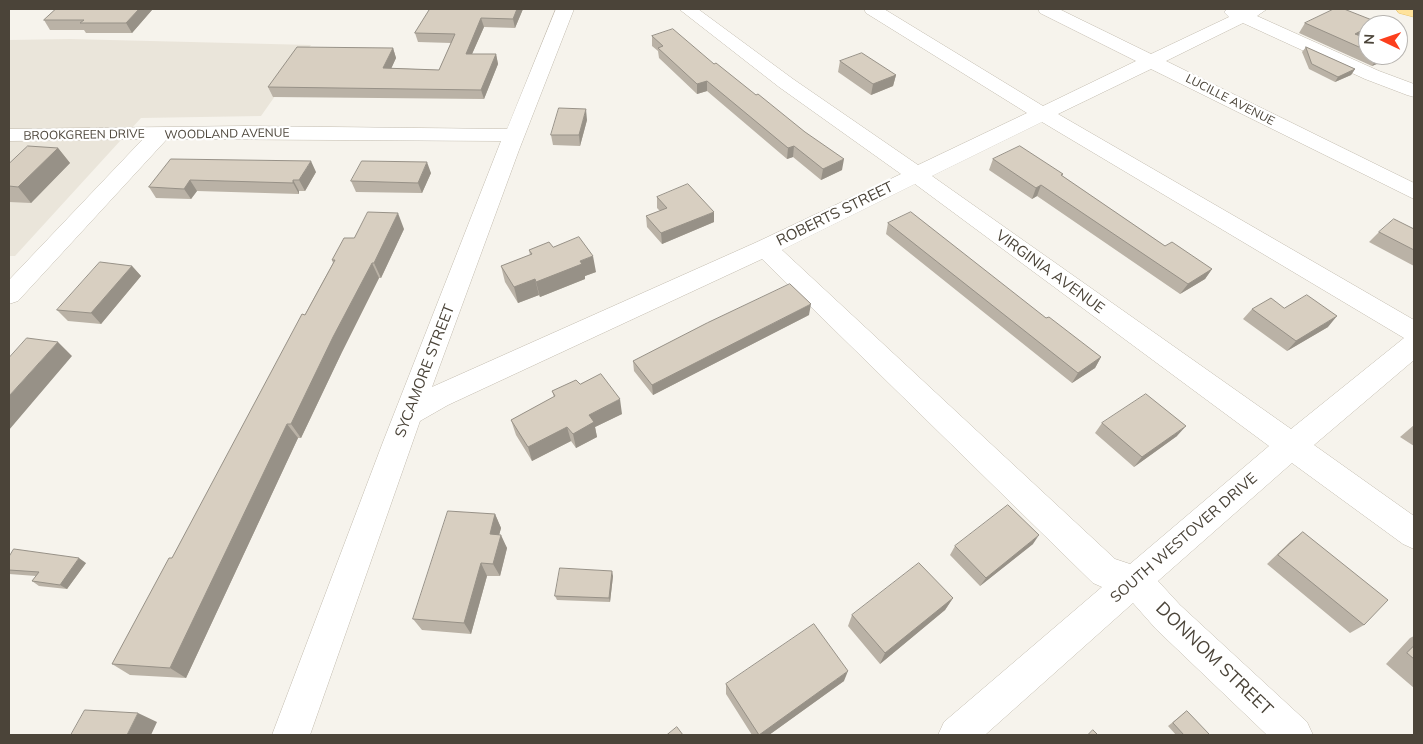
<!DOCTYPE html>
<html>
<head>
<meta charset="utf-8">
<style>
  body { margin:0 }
  #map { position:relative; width:1423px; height:744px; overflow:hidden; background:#f6f3ec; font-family:Mulish,sans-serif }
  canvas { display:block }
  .frame { position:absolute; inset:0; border:10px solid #4b4439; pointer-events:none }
  .north { position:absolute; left:1358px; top:15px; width:50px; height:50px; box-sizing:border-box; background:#fff; border:1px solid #b7b4b0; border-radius:50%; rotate:273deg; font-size:14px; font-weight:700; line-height:20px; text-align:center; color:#4b4439 }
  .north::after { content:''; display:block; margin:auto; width:18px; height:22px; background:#fc3f1d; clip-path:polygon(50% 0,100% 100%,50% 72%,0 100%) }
</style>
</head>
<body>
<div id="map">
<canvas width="1423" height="744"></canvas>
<div class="frame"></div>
<div class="north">N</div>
</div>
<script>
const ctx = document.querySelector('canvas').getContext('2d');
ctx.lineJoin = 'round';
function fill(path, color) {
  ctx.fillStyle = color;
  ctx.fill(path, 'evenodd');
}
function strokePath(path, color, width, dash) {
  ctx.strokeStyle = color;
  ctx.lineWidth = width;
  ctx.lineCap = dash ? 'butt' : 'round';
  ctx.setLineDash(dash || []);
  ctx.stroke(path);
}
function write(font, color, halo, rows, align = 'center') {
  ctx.font = font + ' Mulish,sans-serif';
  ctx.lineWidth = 4.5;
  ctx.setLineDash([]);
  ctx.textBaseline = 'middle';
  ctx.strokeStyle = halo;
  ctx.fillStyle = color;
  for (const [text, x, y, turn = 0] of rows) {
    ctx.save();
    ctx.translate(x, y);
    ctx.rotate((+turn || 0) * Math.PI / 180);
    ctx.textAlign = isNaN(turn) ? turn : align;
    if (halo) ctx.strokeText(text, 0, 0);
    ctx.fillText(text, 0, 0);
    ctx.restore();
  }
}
fill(new Path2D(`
  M70 39 311 45 261 116 141 118 15 256H9V40Z`), '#eae5da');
const minor = new Path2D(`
  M556 9H574L519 150 432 387 757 242 901 174 779 87 679 9H698L793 79 918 165 1027 113 866 13 864 9H884L1043 106 1136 61 1040 13 1038 9H1059L1151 54 1229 17 1224 12 1227 9H1267L1257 16 1379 71 1414 84V97L1407 95 1365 79 1243 23 1166 61 1414 183V199L1151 69 1058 114 1414 320V360L1314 445 1414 516V549L1403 544 1292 463 1158 581 1180 605 1307 722 1313 735H1267L1156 629 1133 603 985 735H938L944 722 1102 587 1093 583 762 259 448 405 420 421 310 735H272L383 442 501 141 167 139 18 301 9 304V280L143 139 9 141V129L244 126 507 129ZM1042 122 1404 338 1291 429 932 176ZM915 184 1269 446 1130 564 1115 559 782 250Z`);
const major = new Path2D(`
  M1396 9H1414V17L1399 13Z`);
strokePath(minor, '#c2bbae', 1);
strokePath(major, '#e6c16a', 1);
fill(minor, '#fff');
fill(major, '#ffe39c');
fill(new Path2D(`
  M56 9H152V10L132 33H86L84 30H50L44 20Z
  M430 9H523L515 28 484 27 472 54H496L498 64 484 99 273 97 268 87 393 48 396 58 391 68 439 70 451 43 418 42 415 33Z
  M1305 23 1368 33 1361 37 1368 39V55H1389L1386 60 1372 66 1299 33Z
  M652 36 714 64 842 170 821 180 793 157 787 159 707 91 697 94 659 58 658 51 652 46Z
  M1306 47 1355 69 1351 75 1335 82 1309 69 1302 52Z
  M840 61 896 75 893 86 871 95 838 72Z
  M587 120 580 146 553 145 551 135Z
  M58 148 70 163 31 203 9 202V164Z
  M171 159 316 172 305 191H299V194L197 191 191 199 156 198 149 187Z
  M993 159 1063 174 1062 176 1165 246 1212 269 1205 279 1180 294 1037 196 1032 199 989 170Z
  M431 173 422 193 356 192 351 181Z
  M657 197 714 222 662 244 647 227 646 216 660 211 657 208Z
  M888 223 1046 318 1101 357 1095 368 1072 383 886 234Z
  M404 229 381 278H379L342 352 301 438H298L186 678 130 675 112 664 172 558 333 263 332 260 354 238Z
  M1414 229V266L1369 242 1379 232Z
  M553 247 596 272 585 276V279L540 297 539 295 518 303 505 282 501 266 530 255 529 250Z
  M132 266 141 276 101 324 68 321 57 310Z
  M1284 308 1328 327 1287 351 1243 319 1252 309Z
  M809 315 653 395 634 371 633 361Z
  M580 384 622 414 595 427 597 437 576 448 571 441 532 461 516 435 511 420 554 397 552 391Z
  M1102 423 1177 436 1134 467 1095 433Z
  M1414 425V446L1400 437Z
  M495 514 501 528 499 535 507 548 500 576H487L471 634 422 630 413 619Z
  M1303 532 1364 625 1350 633 1267 564 1291 541Z
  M1033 544 980 586 950 555 955 546Z
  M9 557 86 563 67 589 39 586 32 581 36 576 9 574Z
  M613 576 610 602 557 600 555 596Z
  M953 598 945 610 880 664 848 626 852 615Z
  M1414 636V688L1386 664 1410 638Z
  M844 681 769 735H752L726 694V684Z
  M1187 711 1207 735H1176L1168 726 1182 715Z`), '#bab2a6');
fill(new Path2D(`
  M139 9H152V10L132 33 126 23Z
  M517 9H523L515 28 513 19Z
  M481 18 484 27 468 63 466 54Z
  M1368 27V33L1348 43 1355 34Z
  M393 48 396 58 387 78 383 68Z
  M496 54 498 64 484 99 481 90Z
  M1381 55H1389L1386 60 1372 66 1379 56Z
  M1355 69 1351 75 1335 82 1338 77Z
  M896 75 893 86 871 95 873 84Z
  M707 81V91L697 94V84Z
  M586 109 587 120 580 146 579 135Z
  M794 146 793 157 787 159 788 148Z
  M58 148 70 163 31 203 18 187Z
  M844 159 842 170 821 180 823 169Z
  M311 161 316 172 305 191 299 180Z
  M427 162 431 173 422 193 418 183Z
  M190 180 197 191 191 199 184 189Z
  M293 180 299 191V194L293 183Z
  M1041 185 1037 196 1032 199 1036 188Z
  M714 212V222L662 244 661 233Z
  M398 213 404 229 381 278 374 263Z
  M593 256 596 272 585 276V279L540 297 536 282 580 261Z
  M372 263 379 278 342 352 301 438 291 424 333 337Z
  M132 266 141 276 101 324 91 313Z
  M1212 269 1205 279 1180 294 1188 284Z
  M535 279 539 295 518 303 514 287Z
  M811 304 809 315 653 395 652 385Z
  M1337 316 1328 327 1287 351 1296 341Z
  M58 342 72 356 9 430V396Z
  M1101 357 1095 368 1072 383 1078 373Z
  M620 399 622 414 595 427 597 437 576 448 573 434 589 415Z
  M287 424 298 438 186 678 170 668Z
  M1186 426 1177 436 1134 467 1142 457Z
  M567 427 571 441 532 461 528 447Z
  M495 514 501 528 496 547 490 534Z
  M501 535 507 548 500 576 493 564Z
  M1039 535 1033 544 980 586 986 578Z
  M79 558 86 563 67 589 60 585Z
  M481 563 487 576 471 634 464 623Z
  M612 571 613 576 610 602 609 598Z
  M953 598 945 610 880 664 885 653Z
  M848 671 844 681 769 735H759Z
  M138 713 157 722 151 735H127Z`), '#979187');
const building = new Path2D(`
  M56 9H139L126 23H80L84 20H44Z
  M430 9H517L513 19 481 18 466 54H496L481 90 268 87 297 47 393 48 383 68 439 70 455 34 415 33Z
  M1334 9H1344L1377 22 1371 25H1368V27L1355 34 1368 39V51L1305 23Z
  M673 29 714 64 716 63 756 95 758 94 805 132 844 159 823 169 794 146 788 148 707 81 697 84 658 48 663 46 652 36Z
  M1306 47 1355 69 1338 77 1312 64Z
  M862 53 896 75 873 84 840 61Z
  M559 108 586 109 579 135H551Z
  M28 146 58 148 18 187 9 186V164Z
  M1020 146 1063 174 1061 175 1165 246 1172 242 1212 269 1188 284 1041 185 1036 188 993 159Z
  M171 159 311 161 299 180H293V183L190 180 184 189 149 187Z
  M362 161 427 162 418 183 351 181Z
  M688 184 714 212 661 233 646 216 667 208 657 197Z
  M368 212 398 213 374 263H372L333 337 291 424H287L170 668 112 664 169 558H172L302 314 305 315 335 260H332L344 238H354Z
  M911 212 1046 318 1049 317 1101 357 1078 373 888 223Z
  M1394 219 1414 229V250L1379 232Z
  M579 237 593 256 580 261 582 264 536 282 535 279 514 287 501 266 532 254 529 250 549 242 553 247Z
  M100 262 132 266 91 313 57 310Z
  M790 284 811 304 652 385 633 361 707 323Z
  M1307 295 1337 316 1296 341 1252 309 1271 298 1284 308Z
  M27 338 58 342 9 396V358Z
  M601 374 620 399 589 415 594 422 573 434 567 427 528 447 511 420 555 396 552 391 576 380 580 384Z
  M1146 394 1186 426 1142 457 1102 423Z
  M1008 505 1039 535 986 578 955 546Z
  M448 511 495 514 490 534 501 535 493 564 481 563 464 623 413 619Z
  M1303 532 1388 600 1364 625 1278 555Z
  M14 549 79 558 60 585 32 581 39 572 9 570V557Z
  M919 563 953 598 885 653 852 615Z
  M560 568 612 571 609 598 555 596Z
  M814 624 848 671 759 735 726 684Z
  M1414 646V659L1407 653Z
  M85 710 138 713 127 735H71Z
  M1187 711 1209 734 1207 735H1184L1173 723Z
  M677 727 683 735H667Z
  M1093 730 1098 735H1088Z`);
fill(building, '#d8cfc1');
strokePath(building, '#979187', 1);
write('12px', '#4b4439', '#fff', [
  ["LUCILLE AVENUE",1230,100,27],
  ["WOODLAND AVENUE",227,134,-1],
  ["BROOKGREEN DRIVE",84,135,-1]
]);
write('15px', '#4b4439', '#fff', [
  ["ROBERTS STREET",835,214,-26],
  ["VIRGINIA AVENUE",1050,272,36],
  ["SYCAMORE STREET",425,371,-69],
  ["SOUTH WESTOVER DRIVE",1184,538,-41]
]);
write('18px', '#4b4439', '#fff', [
  ["DONNOM STREET",1214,659,44]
]);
</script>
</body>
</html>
